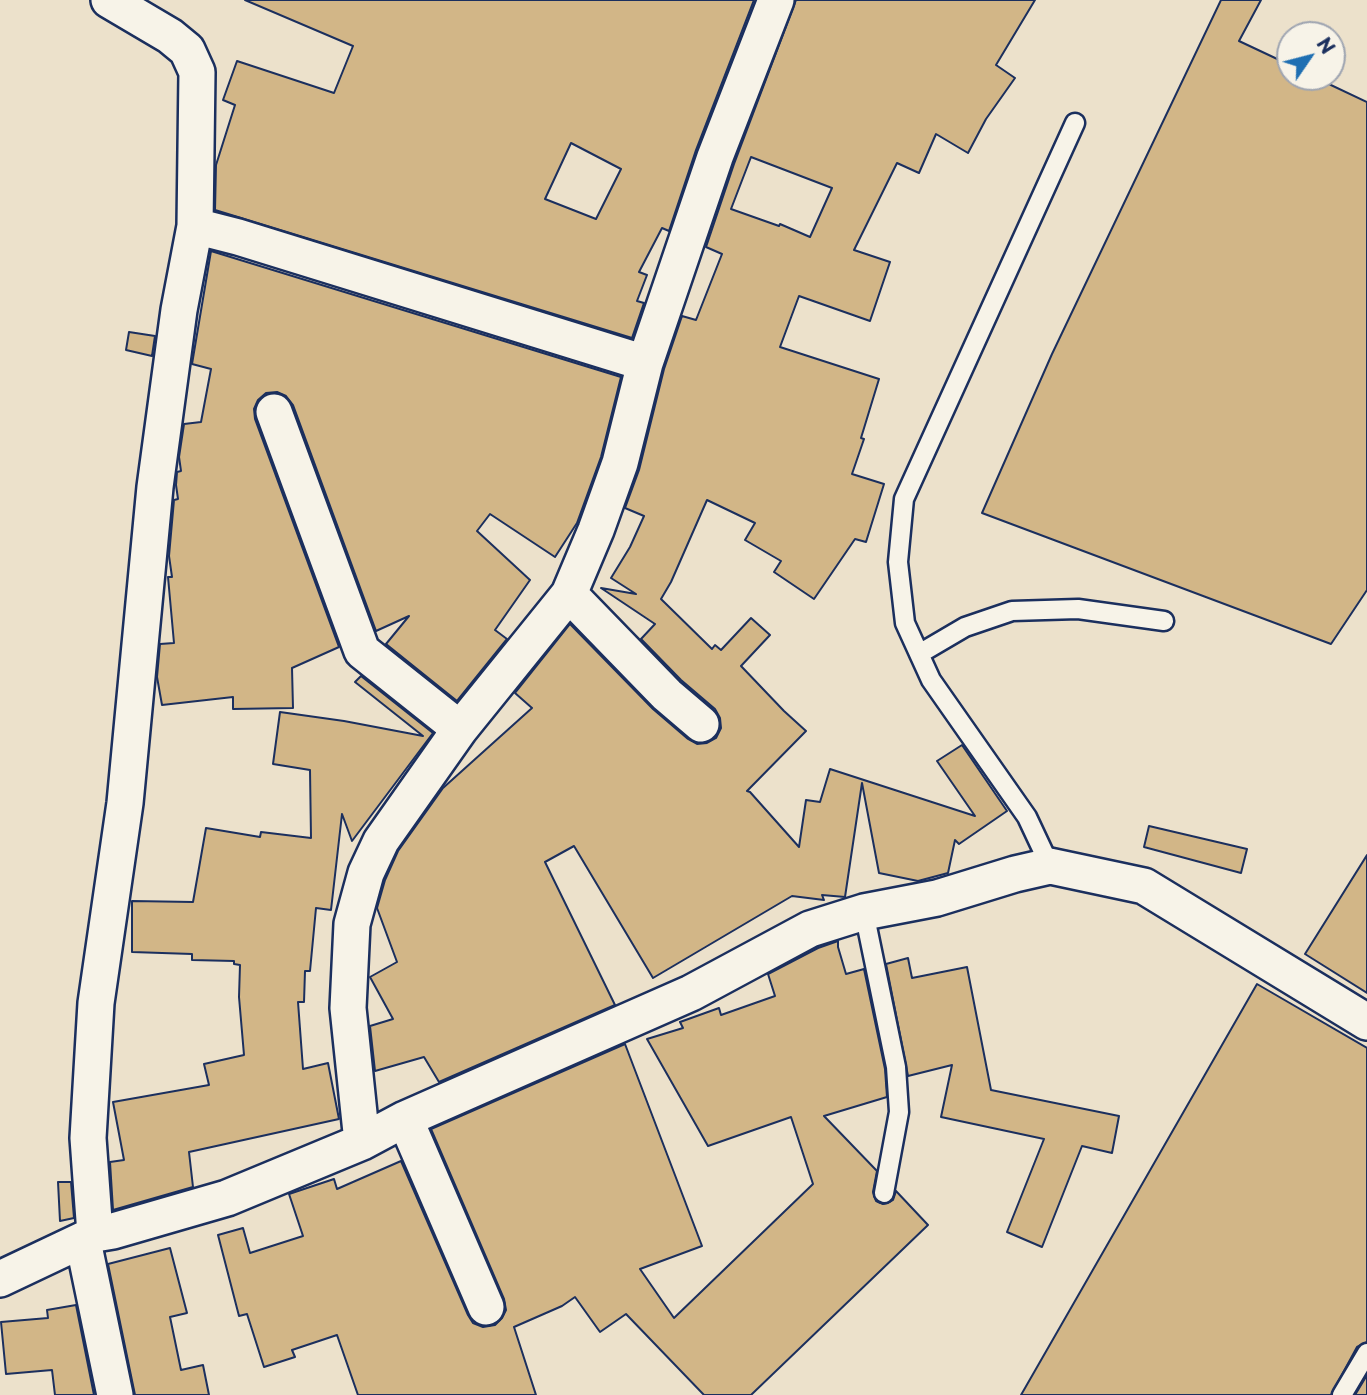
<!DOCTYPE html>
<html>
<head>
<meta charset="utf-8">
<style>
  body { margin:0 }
  #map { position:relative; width:1367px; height:1395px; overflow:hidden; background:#ece1cb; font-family:"Playpen Sans",sans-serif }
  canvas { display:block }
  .north { position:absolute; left:1276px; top:21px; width:70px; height:70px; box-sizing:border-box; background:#f7f3e8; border:2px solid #9fa5b1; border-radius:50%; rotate:55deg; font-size:19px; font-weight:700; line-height:28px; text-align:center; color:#1b2f5e }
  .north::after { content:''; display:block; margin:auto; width:24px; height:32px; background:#1f6fb2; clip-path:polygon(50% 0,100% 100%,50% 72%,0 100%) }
</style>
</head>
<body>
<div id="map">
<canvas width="1367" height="1395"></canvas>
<div class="north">N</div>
</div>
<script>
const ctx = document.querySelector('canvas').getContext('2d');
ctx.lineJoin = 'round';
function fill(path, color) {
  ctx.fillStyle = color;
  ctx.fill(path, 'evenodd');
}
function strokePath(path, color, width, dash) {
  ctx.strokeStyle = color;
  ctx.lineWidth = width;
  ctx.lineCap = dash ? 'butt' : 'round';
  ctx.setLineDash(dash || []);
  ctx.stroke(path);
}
const building = new Path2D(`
  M245 0H754L696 150 669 231 662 228 639 272 647 275 637 301 644 303 632 338 215 210 216 165 235 105 223 100 237 61 334 93 353 46ZM571 143 621 169 596 219 545 199Z
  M796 0H1035L996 65 1015 78 986 119 968 153 936 134 919 173 897 163 854 250 890 262 870 321 799 296 780 347 879 379 861 438 864 439 852 474 884 484 866 542 855 539 814 599 774 572 781 561 745 540 755 523 707 500 671 582 661 599 712 649 715 645 721 650 751 618 770 635 741 666 784 711 806 731 747 791 750 792 799 847 806 800 820 802 830 769 975 816 937 761 962 745 1007 811 959 844 955 840 948 873 918 881 879 873 862 783 845 897 822 895 824 900 792 896 653 978 574 846 545 862 615 1005 439 1082 424 1057 375 1071 370 1026 393 1019 370 977 397 962 377 908 385 880 398 851 443 788 532 708 515 693 570 624 653 709 688 739 697 744 707 743 716 738 721 728 720 718 715 709 681 680 641 639 655 624 601 588 636 594 611 578 630 547 644 516 625 508 639 470 664 369 682 316 696 320 722 254 706 247 734 164ZM751 157 832 188 810 237 780 224 779 226 731 209Z
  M1221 0H1261L1239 41 1290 65V77H1314L1367 102V590L1331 644 982 513 1052 354Z
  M211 251 621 377 601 457 577 523 555 557 490 514 477 531 530 580 495 630 507 639 457 701 386 644 409 616 376 631 293 405 286 396 277 392 266 393 258 400 254 409 255 419 339 647 292 668 293 708 233 709V697L162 705 157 677 160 644 174 643 168 577H172L169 556 174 500 178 499 176 485 177 472 181 471 179 457 184 424 201 422 211 369 192 364Z
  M129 332 155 336 152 356 126 350Z
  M361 676 433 733 352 841 342 814 331 910 316 908 310 971H305L304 1002H298L303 1069 328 1063 339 1119 189 1152 193 1187 113 1210 110 1162 124 1160 113 1102 209 1085 204 1064 244 1055 239 997 240 965 234 964V961L192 960V954L132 952V901L193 902 206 828 260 837 261 832 311 838 310 770 273 764 280 712 344 721 423 736 355 682Z
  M1149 826 1247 849 1241 873 1144 847Z
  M1367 855V993L1305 954Z
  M838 941V947L846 974 864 969 885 1069 887 1097 824 1116 877 1171 873 1192 876 1201 883 1204 888 1203 893 1200 896 1191 928 1225 751 1395H704L626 1314 600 1332 575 1297 562 1306 514 1327 536 1395H358L337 1335 292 1350 295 1357 264 1367 247 1314 239 1316 218 1235 243 1228 250 1253 303 1236 289 1194 334 1179 337 1189 401 1161 468 1315 473 1323 483 1327 495 1325 502 1318 506 1310 504 1299 431 1129 625 1044 702 1246 640 1269 674 1318 813 1184 791 1117 708 1146 647 1039 683 1028 680 1022 719 1008 721 1015 775 996 768 974 818 948Z
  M908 958 912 978 967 967 991 1090 1119 1116 1112 1153 1082 1146 1042 1247 1007 1232 1044 1139 941 1117 952 1065 908 1076 886 964Z
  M1257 984 1367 1048V1342L1357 1347 1331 1395H1021Z
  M58 1182H71L74 1218 60 1221Z
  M170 1248 187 1313 170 1317 181 1370 203 1365 209 1395H135L108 1264Z
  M76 1305 94 1395H55L52 1370 6 1374 1 1322 48 1318 47 1310Z
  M1367 1375V1395H1355Z`);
fill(building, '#d2b687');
strokePath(building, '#1b2f5e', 2);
const lane = new Path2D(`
  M919 654 965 627 1012 611 1078 609 1164 621
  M1050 866 1027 817 931 680 905 623 898 562 904 499 1075 123
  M864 912 896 1067 899 1112 884 1193
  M1342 1395 1367 1353`);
const street = new Path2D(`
  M195 226 238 237 645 363
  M274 412 362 651 460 729
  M569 594 667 695 701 724
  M405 1119 486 1307
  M362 1142 348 1008 352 924 366 873 381 841 460 729 569 594 596 530 620 463 645 363 715 157 776 0
  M95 1234 88 1138 96 1003 125 803 155 487 179 310 195 226 197 72 187 50 170 36 109 0
  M83 1241 115 1395
  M0 1279 95 1234 113 1231 227 1198 362 1142 405 1119 691 993 810 929 864 912 937 898 1015 874 1050 866 1144 886 1367 1022`);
strokePath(lane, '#1b2f5e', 23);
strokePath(street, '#1b2f5e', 40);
strokePath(lane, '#f7f3e8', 18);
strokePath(street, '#f7f3e8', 35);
</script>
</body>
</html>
